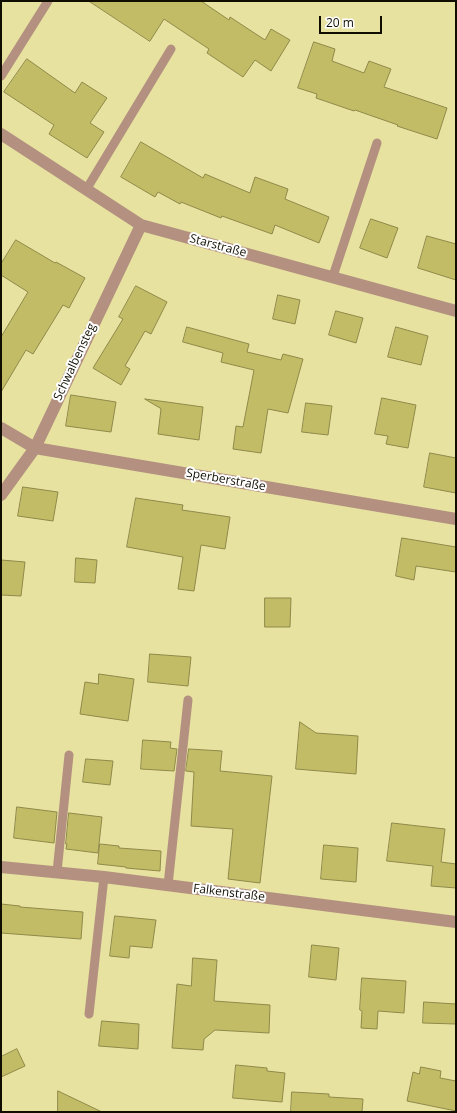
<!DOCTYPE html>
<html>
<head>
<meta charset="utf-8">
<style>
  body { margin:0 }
  #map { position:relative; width:457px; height:1113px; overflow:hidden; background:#e7e29f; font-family:"Open Sans",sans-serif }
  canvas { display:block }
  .frame { position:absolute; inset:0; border:2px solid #110e00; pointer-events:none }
  .scale { position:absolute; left:319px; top:16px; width:63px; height:18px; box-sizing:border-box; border:2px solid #110e00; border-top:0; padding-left:5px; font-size:12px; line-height:14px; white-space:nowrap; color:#110e00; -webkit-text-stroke:3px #fff; paint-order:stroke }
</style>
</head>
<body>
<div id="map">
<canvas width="457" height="1113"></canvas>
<div class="frame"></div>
<div class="scale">20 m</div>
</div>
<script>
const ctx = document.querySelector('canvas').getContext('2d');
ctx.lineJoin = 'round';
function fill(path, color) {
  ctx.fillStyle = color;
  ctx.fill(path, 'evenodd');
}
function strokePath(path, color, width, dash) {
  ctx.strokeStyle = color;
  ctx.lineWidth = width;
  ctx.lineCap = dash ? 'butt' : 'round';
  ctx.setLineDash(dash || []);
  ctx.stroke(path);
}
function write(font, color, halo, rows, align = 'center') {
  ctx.font = font + ' "Open Sans",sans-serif';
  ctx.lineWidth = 4;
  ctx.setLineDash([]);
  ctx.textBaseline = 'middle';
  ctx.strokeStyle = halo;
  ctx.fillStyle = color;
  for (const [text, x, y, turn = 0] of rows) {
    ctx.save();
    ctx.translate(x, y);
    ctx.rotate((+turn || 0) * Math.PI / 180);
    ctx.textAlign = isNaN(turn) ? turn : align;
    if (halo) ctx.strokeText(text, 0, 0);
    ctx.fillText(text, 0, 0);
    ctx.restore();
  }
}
const building = new Path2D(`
  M89 1H201L229 20 230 17 265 40 271 29 290 40 271 71 255 60 243 77 207 53 209 49 164 19 150 41Z
  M314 42 335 49 332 61 364 73 369 61 391 69 384 87 447 108 437 139 397 126 398 125 355 110 354 111 316 98 317 94 298 88Z
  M27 59 75 93 82 82 107 98 90 123 104 132 87 158 49 134 54 125 4 92Z
  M141 142 203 178 205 174 250 193 255 177 288 189 285 199 329 217 319 243 275 225 272 234 222 216 221 218 181 202 180 204 158 192 155 197 121 177Z
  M371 219 398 228 387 258 360 248Z
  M427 236 456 244V280L418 268Z
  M16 240 55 263 56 262 85 278 69 308 63 305 33 354 26 350 1 392V337L28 292 1 275V264Z
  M136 286 167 302 151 334 145 331 125 366 130 369 121 385 93 368 123 319 119 317Z
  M278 295 300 300 295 324 273 319Z
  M336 311 363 318 356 343 329 335Z
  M187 327 249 344 247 352 281 360 283 354 303 359 288 413 268 409 261 453 233 449 236 426 243 427 254 370 221 362 223 353 183 342Z
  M396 327 428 336 421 365 388 357Z
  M71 395 116 402 111 432 66 426Z
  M382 398 416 405 408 448 386 444 388 436 375 434Z
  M145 399 203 407 199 440 158 434 161 409Z
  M306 403 332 406 328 435 302 432Z
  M430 453 456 458V493L424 487Z
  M23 487 58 492 53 521 18 516Z
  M136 498 183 505 182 510 230 517 225 549 201 545 194 591 178 589 183 557 127 547Z
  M402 538 456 547V572L416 566 414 580 396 576Z
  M76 558 97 560 95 583 75 582Z
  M1 560 25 562 21 596 1 595Z
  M265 598H291L290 627H265Z
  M150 654 191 657 188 686 148 682Z
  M99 674 134 679 128 721 80 714 85 682 98 684Z
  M300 722 316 733 358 736 356 774 296 769Z
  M143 740 171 742 170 748 177 749 174 771 141 769Z
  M189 749 222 751 220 771 272 776 260 883 228 879 233 829 191 826 194 772 186 771Z
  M86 759 113 761 110 785 83 782Z
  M17 807 57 812 54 843 14 838Z
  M69 813 102 817 98 853 66 849 67 844H66Z
  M392 823 445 829 441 862 456 864V888L431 886 433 866 387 861Z
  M100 844 119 846V848L161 851 160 871 126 868V867L98 864Z
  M324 845 358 848 356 882 321 879Z
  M1 904 20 906V907L83 912 81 939 1 933Z
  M115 916 156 920 152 948 130 946 129 958 110 956Z
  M312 945 339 948 336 980 309 977Z
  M193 958 217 960 214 1001 270 1005 269 1033 215 1030 204 1039 203 1050 172 1048 177 984 191 986Z
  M362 978 406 981 404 1013 378 1011 377 1029 361 1028 362 1011 360 1010Z
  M424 1002 456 1004V1024L423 1023Z
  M102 1021 139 1024 138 1049 99 1046Z
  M17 1049 25 1066 1 1077V1057Z
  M236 1065 267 1068V1071L285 1073 282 1102 233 1098Z
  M421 1067 441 1071 440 1078 456 1081V1111L407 1101 413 1072 419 1074Z
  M58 1091 102 1112H58Z
  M292 1092 329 1094V1097L363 1099 362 1112H291Z`);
fill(building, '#c3bc67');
strokePath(building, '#8e8949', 1);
strokePath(new Path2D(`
  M1 76 48 1
  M86 190 171 49
  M333 276 377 143
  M57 872 69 755
  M168 885 188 700
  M89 1014 104 877`), '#b39080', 9);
strokePath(new Path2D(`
  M1 134 141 225 456 311
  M1 428 35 448 456 519
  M1 495 35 448 141 225
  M1 867 104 877 456 922`), '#b39080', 12);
write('12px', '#110e00', '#fff', [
  ["Starstraße",218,246,15],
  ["Schwalbensteg",75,362,-65],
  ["Sperberstraße",226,480,10],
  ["Falkenstraße",229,893,7]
]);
</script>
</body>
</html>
